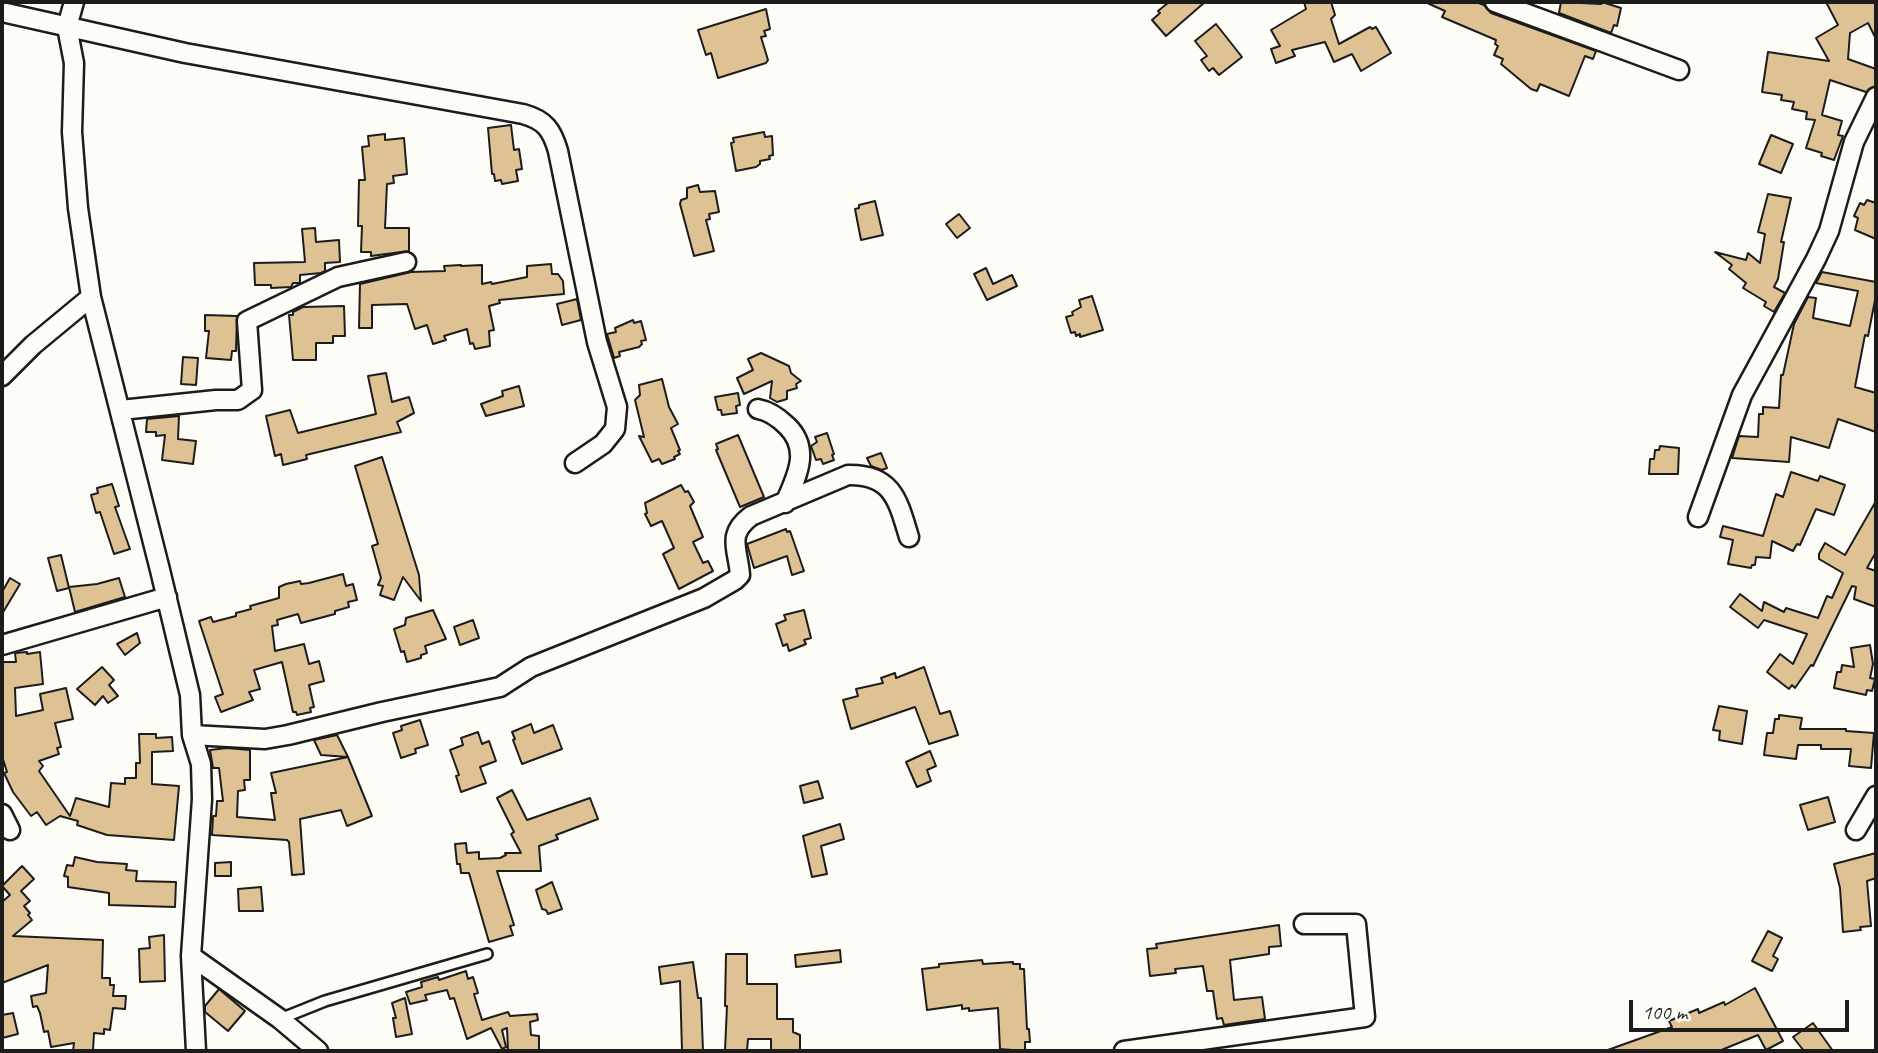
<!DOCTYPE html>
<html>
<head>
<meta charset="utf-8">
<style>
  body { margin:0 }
  #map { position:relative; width:1878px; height:1053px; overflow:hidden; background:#fdfcf7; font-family:Caveat,sans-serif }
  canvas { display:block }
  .frame { position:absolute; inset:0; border:4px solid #1c1c1c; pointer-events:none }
  .scale { position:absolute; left:1629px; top:1000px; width:220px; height:32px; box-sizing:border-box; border:4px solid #1c1c1c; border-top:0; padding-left:9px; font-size:21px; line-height:24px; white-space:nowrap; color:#1c1c1c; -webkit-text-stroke:5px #fdfcf7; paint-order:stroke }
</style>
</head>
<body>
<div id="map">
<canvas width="1878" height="1053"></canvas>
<div class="frame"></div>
<div class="scale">100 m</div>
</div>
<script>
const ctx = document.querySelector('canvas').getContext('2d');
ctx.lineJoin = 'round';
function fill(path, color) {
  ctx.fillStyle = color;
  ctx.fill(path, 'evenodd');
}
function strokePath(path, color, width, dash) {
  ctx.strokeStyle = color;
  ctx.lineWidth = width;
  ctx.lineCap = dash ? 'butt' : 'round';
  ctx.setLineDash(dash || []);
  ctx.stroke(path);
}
const building = new Path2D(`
  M1169 2H1205L1166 36 1152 20 1160 13 1158 11Z
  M1304 2H1331L1335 15 1331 19 1339 44 1370 27 1372 29 1376 27 1391 53 1361 71 1352 54 1334 62 1325 42 1292 50 1295 56 1276 63 1271 49 1280 46 1271 30 1306 9Z
  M1425 2H1476L1484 5 1491 13 1596 51 1593 59 1585 56 1569 96 1540 84 1537 91 1531 89 1501 64 1503 59 1494 55 1498 46 1495 44 1496 40 1442 17 1445 11Z
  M1561 2 1601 4 1602 2 1621 8 1617 26 1614 25 1611 33 1559 13Z
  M1826 2H1876V39L1868 23 1850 33 1848 59 1876 69V86L1866 92 1830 80 1822 115 1842 121 1838 135 1843 136 1834 160 1821 156 1822 153 1806 148 1815 120 1806 119 1807 112 1792 109 1794 102 1781 100 1782 95 1762 92 1768 52 1829 61 1816 38 1838 25Z
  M766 9 770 29 764 31 766 36 761 37 768 60 766 63 718 78 711 53 706 55 698 30Z
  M1216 24 1242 57 1219 75 1213 68 1209 71 1201 60 1207 56 1195 41Z
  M511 125 514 150 519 149 522 169 516 170 518 181 502 184 501 180 495 181 494 174H492L488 128Z
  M764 132 765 137 772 136 773 155 769 156 770 159 760 161V164L756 167 736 171 731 143 734 142 733 138Z
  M385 134V140L404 138 407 174 393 176 394 183 387 184 385 228H409V251L371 256V252H361L362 226H358L359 180H365L362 147 369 146 368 136Z
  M1771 135 1793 144 1781 173 1759 164Z
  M698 185 700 192 715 191 719 212 709 214 710 219 706 220 714 251 694 256 680 204 681 200 687 198V188Z
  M1768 194 1791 198 1781 242H1784L1778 279 1774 287 1785 293 1774 312 1764 306 1766 302 1743 288 1746 283 1729 269 1732 265 1715 252 1746 260 1748 253 1760 263 1765 234 1758 232Z
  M1867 200 1876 203V239L1855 230 1858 218 1854 216 1860 203 1864 205Z
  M875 201 883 235 861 240 855 209 859 208V205Z
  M959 214 970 228 957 238 946 224Z
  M315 228 316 242 339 240 340 262 325 263V271L321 273 300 275V283H293L291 287 271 288V285H255L254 263 305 262 302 229Z
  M551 264 552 274H558L563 281 564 294 499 300 500 303 489 306 494 330 489 331 490 346 475 349 473 343 470 344 467 329 444 336 446 340 433 344 427 325 415 329 407 304 372 305V328H359L360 284 411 272 445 271 444 266 461 265V266L482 265V284L491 282 492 284 527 277V266Z
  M986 268 993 284 1012 275 1017 286 987 300 974 274Z
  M1822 272 1876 282V295L1868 336 1865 335 1855 387 1876 393V432L1838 419 1829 448 1791 437 1789 462 1732 458 1739 436 1758 437 1759 414H1763V407L1779 408 1781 375H1783L1794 324 1808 297 1816 298 1813 318 1850 326 1858 291 1816 283Z
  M1092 296 1103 330 1080 337V334L1076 336 1075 332 1071 333 1066 317 1073 315 1072 312 1081 307 1079 300Z
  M577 299 581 320 562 325 557 304Z
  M344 306 345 336H333V343H316V360H293L289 315H293V312L303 307Z
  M205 315 237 316 236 351H232L231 360 206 358 209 331H205Z
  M633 320 634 323 641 321 646 340 641 341 642 344 639 347 619 352 620 356 614 358 607 334 616 332 615 328Z
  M761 353 789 366 791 373 801 381 796 384 797 388 787 391V399L777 402 770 398 772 381 744 394 737 378 753 370 748 359Z
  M183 357 198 358 196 385 181 384Z
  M386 373 392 402 409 397 414 413 397 422 401 432 306 455 307 459 283 465 281 454 275 456 266 416 290 410 298 433 376 414 368 376Z
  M662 379 669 407 678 424 671 428 680 450 678 451 680 454 674 457 675 459 662 464 659 459 652 462 639 436 644 437 635 400 640 395 639 385Z
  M519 386 524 406 486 416 481 404 503 396 502 391Z
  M738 393 740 405 736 406 737 413 722 415 721 410H718L715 397Z
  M179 416 178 439 196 441 193 464 162 460 165 435 156 436V432H146L147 419Z
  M827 433 834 454 832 455 834 460 823 464 821 459 816 460 811 446 817 442 815 437Z
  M738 435 764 497 740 507 716 450 718 449 716 444Z
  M1660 446 1679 448 1678 474H1649L1650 459H1654L1655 450H1659Z
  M881 453 887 468 882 470 871 466 867 458Z
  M382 457 419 575 421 601 403 577 394 600 380 595 383 586 378 585 381 578 372 546 378 544 355 466Z
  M1791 472 1818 481 1820 476 1845 485 1834 515 1816 509 1800 545 1797 544 1793 551 1772 541 1770 558 1756 557 1755 565H1752L1751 568 1728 564 1733 540 1720 537 1723 526 1763 536 1776 494 1783 497Z
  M112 484 119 506 115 507 130 549 114 554 100 512 96 513 91 495 98 493 97 488Z
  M681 485 685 492 688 491 694 502 690 506 703 537 693 542 703 563 708 561 713 571 679 589 663 554 674 548 662 521 651 526 645 514 647 513 645 503Z
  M1876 501V552L1867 568 1876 571V607L1854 599 1856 587 1852 586 1813 666 1811 665 1795 688 1792 685 1789 689 1767 672 1780 654 1793 664 1807 634 1764 620 1758 628 1730 607 1740 594 1762 611 1764 602 1784 612 1786 608 1818 618 1827 596 1832 598 1843 573 1819 559V554L1825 543 1845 555Z
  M786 529 787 532 790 531 804 571 792 575 787 556 754 568 747 544Z
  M61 555 69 588 57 591 48 558Z
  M343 574 346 586 353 584 357 600 348 602 349 607 335 611V614L301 623 298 614 277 620 278 625 272 626 275 651 304 644 309 664 319 661 324 681 309 685 314 707 310 708 311 712 297 715 296 712H293L282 662 254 670 260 689 249 692 253 700 221 712 215 697 223 694 199 621 211 617 213 622 236 616V613L251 609 250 606 279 598V587L286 584 300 581 301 584 309 583Z
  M10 578 20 584 2 614V592Z
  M119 578 125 597 75 612 69 587 97 584Z
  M433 610 446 639 425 646 427 653 421 655V658L407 662 404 651 401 652 394 629 405 625 406 618Z
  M804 610 811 638 804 640 806 644 789 651 787 644 783 646 776 624 786 620 784 615Z
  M473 620 479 638 460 645 454 627Z
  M137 633 140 643 125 655 117 644Z
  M1870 645 1873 664 1870 678 1875 679 1872 691 1867 690 1866 695 1834 688 1837 672H1841L1842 665 1854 667 1851 648Z
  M27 652V654L40 652 43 684 15 688 16 716 43 710 40 694 66 688 73 719 55 723 61 747 57 748 59 754 39 761 43 766 39 771 70 816 76 798 109 807 111 783 125 784V778H136V763H140L139 734H156V738L172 737 173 751 152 752V784L179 786 174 840 107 835 77 825 78 821 60 816 46 825 37 812 31 816 13 792 4 773 7 772 2 756V662H16L15 653Z
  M102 667 114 680 109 685 118 696 108 703 103 696 95 705 77 689Z
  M924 667 940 714 950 711 958 735 929 744 915 707 851 729 843 700 858 696 856 689 883 683 881 678 895 673 896 678Z
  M1719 706 1747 711 1742 744 1719 740 1720 731 1713 730Z
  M1779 715 1802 718 1800 729H1846V731L1874 733 1871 768 1849 766 1851 749H1821V745H1798L1796 759 1764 755 1767 733H1773L1775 719H1779Z
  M420 720 428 745 415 749 416 753 401 758 393 733 402 730 401 726Z
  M531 724 534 733 553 725 562 749 522 764 513 740 515 739 512 732Z
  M478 732 482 744 489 741 496 761 480 767 486 783 461 792 456 776 459 775 450 750 463 745 461 738Z
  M337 735 348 757 321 755 314 740Z
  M227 748 250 750V780H244L245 790 238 791 237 817 275 820 271 793H276L271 773 348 757 372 816 347 826 341 810 300 819 304 874 292 875 289 842 287 840 212 835 213 816H216L217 801H223L219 768H213L210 750Z
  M930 751 936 766 927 770 931 781 917 787 906 762Z
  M818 781 823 798 804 803 800 786Z
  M512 790 527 820 590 798 598 819 556 835 558 839 539 846 541 871H497L514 925 510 926 513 935 489 942 469 873H461L460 864H457L455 844 466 843 467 853 479 852V859L500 858 506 855 505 853H521L511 834 514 832 497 798Z
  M1828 797 1835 822 1808 830 1800 805Z
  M840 824 844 839 821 846 827 874 812 877 803 836Z
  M1876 853V878L1867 881 1871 926 1860 927 1861 930 1843 932 1840 888 1834 864Z
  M75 857 97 862 127 864 126 870 137 871 136 881 176 882 175 907 109 905V893L68 887V877L64 876 67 865 73 866Z
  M231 862V876H215V863Z
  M22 866 34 879 21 891 30 901 24 906 30 913 28 915 32 920 13 936 103 940 102 978H110V985H114L113 996H126L125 1009 113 1008 110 1030 104 1029V1034L94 1033 93 1051H73L74 1043 51 1047 48 1031 44 1032 40 1013 37 1006 33 1007 31 996 46 993 48 965 2 983V902L10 895 2 886Z
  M552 882 562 909 548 914 546 910 542 909 536 890Z
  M261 887 263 911H239L238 889Z
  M1279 925 1281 946 1269 947V954L1230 960 1234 1000 1262 997 1265 1019 1224 1025 1222 1018 1217 1019 1213 991H1207L1203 966 1175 969 1176 973 1150 976 1147 949 1157 948 1156 944Z
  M1768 931 1782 938 1773 956 1778 959 1772 971 1752 961Z
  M164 935 165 981 140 982 139 949 150 948 149 937Z
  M840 950 841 962 796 967 795 955Z
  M726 954H747V984H777V1019H793V1032L800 1035V1051H771V1039H748L747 1051 725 1050 727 1006H725Z
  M982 960 983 964 1013 962V964H1020V969H1024L1027 1029H1029L1030 1042H1025V1051L1000 1049 998 1008 969 1011V1008L962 1009V1005L927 1010 922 969 939 967V964Z
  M693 962 698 998H701L703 1051H682L680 981 661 984 659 967Z
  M466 971 468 979 473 977 478 993 474 994 482 1020 508 1012 510 1016 537 1014 538 1020 530 1022 531 1035 539 1036V1051H508L507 1028 502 1030 506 1047 502 1049 491 1028 467 1039 454 998 450 999 447 990 425 995 427 1000 410 1004 406 992 422 987 421 982 438 977 439 980Z
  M1755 988 1783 1041 1766 1050 1758 1035 1719 1051H1605L1672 1027 1669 1021 1698 1009 1699 1013 1724 1002 1725 1005Z
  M219 989 245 1011 228 1031 205 1012V1006Z
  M405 998 412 1034 396 1037 393 1018H396L392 1003Z
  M13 1013 18 1034 2 1038V1015Z
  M1813 1023 1833 1051H1804L1793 1037Z`);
fill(building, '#dfc293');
strokePath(building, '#1c1c1c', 2);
const service = new Path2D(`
  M280 1019 325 1001 487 954`);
const minor = new Path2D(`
  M74 2 67 27 74 63 72 132 78 208 91 297 160 570 190 695 192 735 201 764 202 799 191 956 196 1051
  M1495 2 1679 70
  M2 12 185 53 523 114C545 120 552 130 558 151L597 342 617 407 615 429 603 444 575 463
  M2 376 33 345 91 297
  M758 409C769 411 779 418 787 426 811 449 797 476 785 503
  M121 410 216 400H238L252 390 247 321 338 277 406 262
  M1698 517 1742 395 1816 259 1829 231 1854 142 1876 97
  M2 645 167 597
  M192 735 265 739 288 735 382 712 500 687 531 667 704 598 735 580 740 575C738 548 726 535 751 516L848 475C893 474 898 501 909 537
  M2 814 10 830
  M1856 830 1876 796
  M191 956 280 1019 318 1051
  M1124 1051 1365 1017 1356 924H1304`);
strokePath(service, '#1c1c1c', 14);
strokePath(minor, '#1c1c1c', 23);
strokePath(service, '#fdfcf7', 9);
strokePath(minor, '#fdfcf7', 18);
</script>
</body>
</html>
